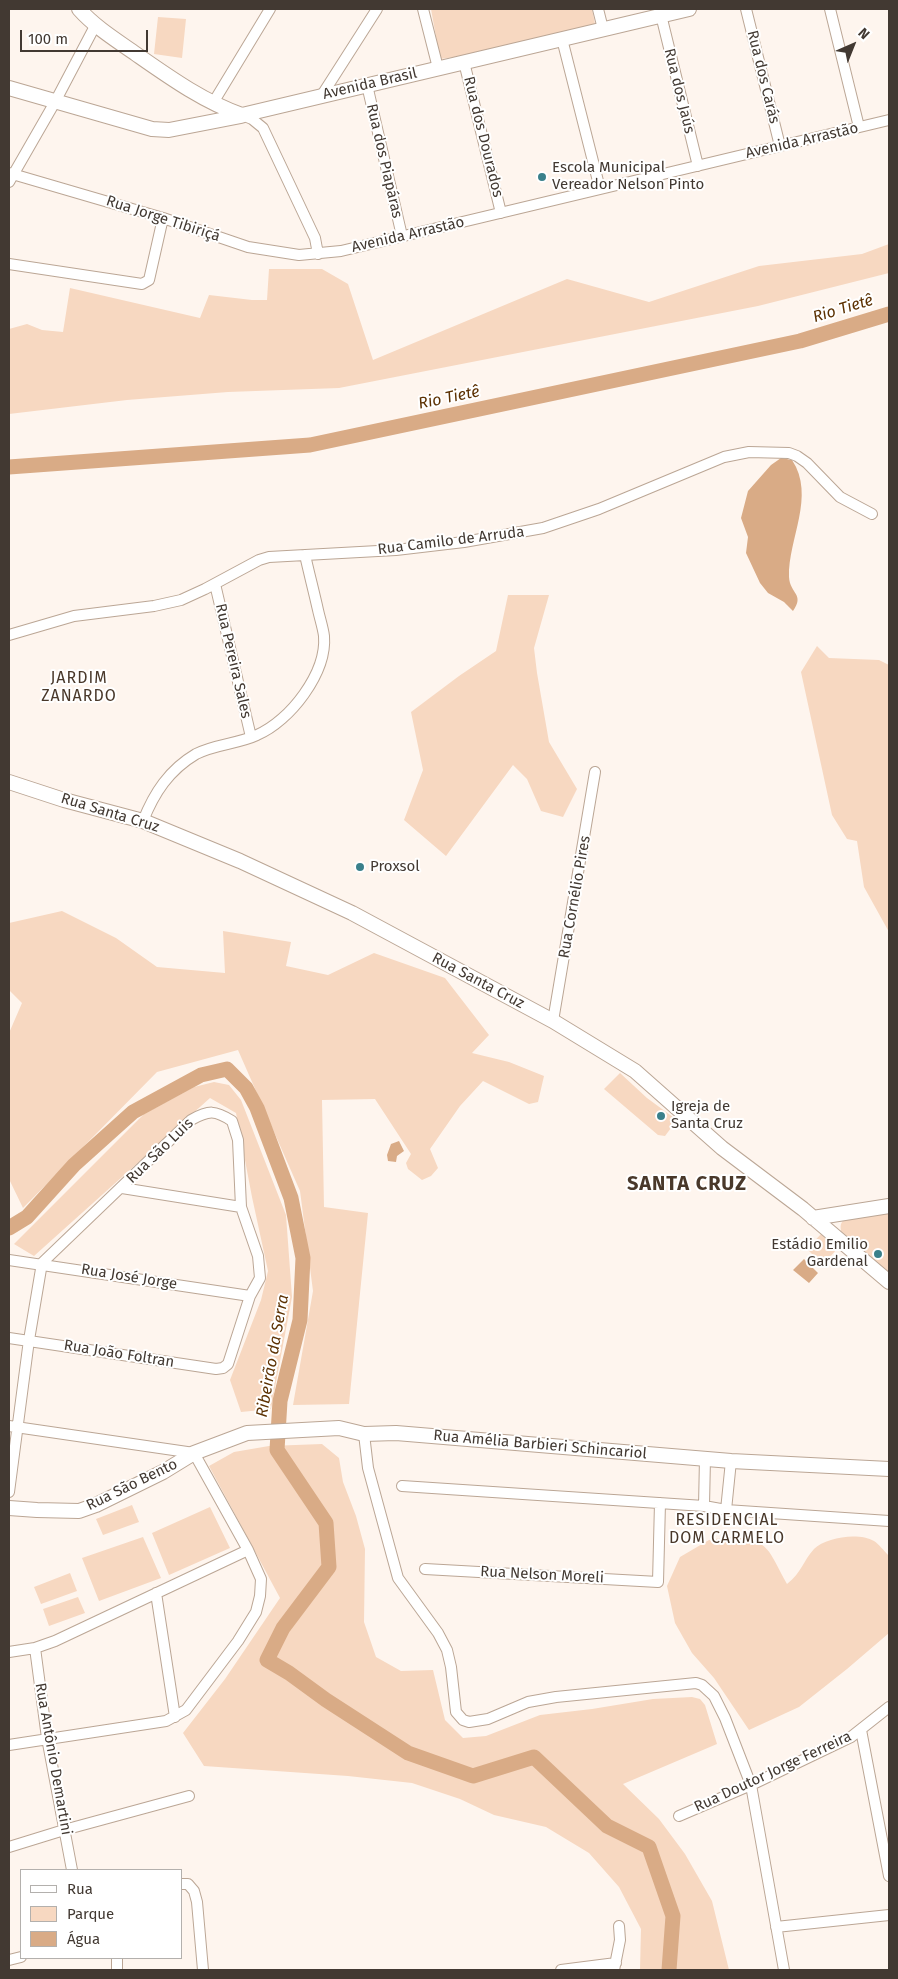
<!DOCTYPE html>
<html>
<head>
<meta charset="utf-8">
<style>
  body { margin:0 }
  #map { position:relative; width:898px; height:1979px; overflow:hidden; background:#fef5ee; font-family:"Fira Sans",sans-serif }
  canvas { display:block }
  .frame { position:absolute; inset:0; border:10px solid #423932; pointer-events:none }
  .legend { position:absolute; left:20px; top:1869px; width:162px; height:90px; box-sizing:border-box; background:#fff; border:1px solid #b3b0ad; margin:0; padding:6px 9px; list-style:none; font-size:15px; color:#423932 }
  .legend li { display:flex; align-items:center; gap:10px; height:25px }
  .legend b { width:25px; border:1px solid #b3b0ad }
  .north { position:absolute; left:828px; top:20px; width:50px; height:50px; -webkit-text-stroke:4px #fff; paint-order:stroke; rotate:44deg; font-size:14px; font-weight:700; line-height:20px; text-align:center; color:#423932 }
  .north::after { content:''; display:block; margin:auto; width:18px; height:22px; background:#423932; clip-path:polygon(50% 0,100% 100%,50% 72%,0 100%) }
  .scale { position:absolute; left:20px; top:30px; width:128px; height:22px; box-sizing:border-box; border:2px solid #423932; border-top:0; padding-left:6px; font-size:15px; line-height:18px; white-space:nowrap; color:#423932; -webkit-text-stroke:4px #fff; paint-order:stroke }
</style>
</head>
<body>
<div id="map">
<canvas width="898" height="1979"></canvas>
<div class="frame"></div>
<ul class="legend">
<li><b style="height:6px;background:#fff"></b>Rua</li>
<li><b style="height:14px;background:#f7d8c1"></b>Parque</li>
<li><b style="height:14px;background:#d9ab86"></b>Água</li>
</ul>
<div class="north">N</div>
<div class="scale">100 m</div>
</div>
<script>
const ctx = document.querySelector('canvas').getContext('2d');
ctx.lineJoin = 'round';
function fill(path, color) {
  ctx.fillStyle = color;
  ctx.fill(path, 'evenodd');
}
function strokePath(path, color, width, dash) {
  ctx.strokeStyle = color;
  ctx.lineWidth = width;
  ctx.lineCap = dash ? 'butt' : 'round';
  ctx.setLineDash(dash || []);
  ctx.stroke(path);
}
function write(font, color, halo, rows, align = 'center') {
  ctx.font = font + ' "Fira Sans",sans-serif';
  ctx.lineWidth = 4;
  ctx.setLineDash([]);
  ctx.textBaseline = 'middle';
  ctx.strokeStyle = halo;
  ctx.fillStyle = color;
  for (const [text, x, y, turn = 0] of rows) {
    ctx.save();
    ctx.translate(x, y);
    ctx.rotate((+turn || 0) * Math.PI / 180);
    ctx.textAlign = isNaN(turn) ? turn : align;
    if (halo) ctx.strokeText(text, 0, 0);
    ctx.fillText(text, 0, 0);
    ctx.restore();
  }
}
fill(new Path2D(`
  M431 9H592L595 24 462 56 440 59Z
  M158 17 186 19 182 58 154 54Z
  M889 244V273L758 306 339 388 228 392 127 400 9 414V329L27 324 42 330 63 332 70 288 200 318 209 295 252 300H267L269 269H322L348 284 373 360 567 279 649 302 759 266 862 254Z
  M508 595H549L534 648 537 673 549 742 577 789 563 817 541 811 527 779 513 765 446 856 404 820 423 770 411 712 459 676 496 651Z
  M817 646 829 658 879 660 889 665V932L864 887 857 841 847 839 832 815 801 672Z
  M62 911 116 938 157 967 225 973 223 931 291 942 286 966 328 975 374 953 445 978 489 1035 472 1053 509 1062 544 1076 538 1102 529 1104 483 1081 460 1106 430 1149 438 1168 431 1176 422 1180 408 1169 406 1163 411 1154 375 1099 322 1100 324 1207 368 1213 349 1404 293 1405 313 1291 300 1191 238 1050 157 1072 23 1208 9 1179V1033L22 1003 9 990V923Z
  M620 1073 647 1098 677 1120 665 1136 658 1135 604 1089Z
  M214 1082 229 1085 241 1100 286 1215 292 1297 271 1409 241 1412 230 1380 261 1300 268 1271 252 1197 236 1113 210 1098 34 1256 14 1244 144 1114 194 1087Z
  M889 1211V1273L841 1231C840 1224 841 1222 847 1217Z
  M821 1234 836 1250 823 1265 807 1249Z
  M322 1444 339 1458 343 1482 356 1516 365 1549 364 1622 376 1657 401 1671 433 1670 445 1720 463 1738 486 1736 540 1715 592 1709 653 1699 692 1697 700 1699 705 1705 717 1744 623 1784 659 1819 685 1854 712 1901 729 1970H640L641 1929 619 1887 589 1853 546 1827 494 1815 460 1799 412 1783 348 1776 204 1766 183 1733 225 1679 280 1598 209 1466 234 1452 269 1446Z
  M132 1505 139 1522 103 1535 96 1519Z
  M210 1507 230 1548 169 1575 152 1533Z
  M143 1537 161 1578 99 1601 82 1558Z
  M729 1537C771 1539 768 1551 787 1584 802 1572 803 1561 814 1549 826 1537 859 1532 874 1541 879 1544 884 1551 888 1555L889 1554V1633L847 1669 799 1707 749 1730 714 1678 692 1653 675 1623 667 1586 680 1557 709 1540Z
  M70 1573 77 1591 41 1604 34 1587Z
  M78 1597 85 1613 49 1626 43 1609Z`), '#f7d8c1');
fill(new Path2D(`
  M781 458 792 460C816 496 788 539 789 577 790 594 805 594 793 611L784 602 768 593 760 583 746 553 748 537 741 518 748 491 771 465Z
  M399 1141 404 1151 397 1156 396 1162 388 1161 387 1155 391 1144Z
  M804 1259 818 1273 809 1283 793 1270Z`), '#d9ab86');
strokePath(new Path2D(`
  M9 467 310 445 800 341 889 314
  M9 1228 27 1217 74 1165 133 1112 201 1075 227 1069 246 1088 257 1108 291 1198 303 1258 300 1320 280 1401 277 1450 326 1523 329 1567 283 1628 267 1660 289 1673 326 1700 408 1753 473 1776 534 1757 607 1826 649 1847 673 1916 669 1970`), '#d9ab86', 15);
const street = new Path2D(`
  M423 9 438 68
  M598 9 603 29
  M746 9 780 146
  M830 9 859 127
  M661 15 698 166
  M562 39 600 189
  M464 62 501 213
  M367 85 402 236
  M322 95 377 9
  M213 103 270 9
  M242 115 252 119 263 128 315 238 318 254
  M9 173 163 218 248 247 299 255 341 251 889 120
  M9 182 55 102 95 26
  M9 264 142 284 149 280 163 218
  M215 584 251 737
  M9 635 74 616 154 606 181 600 205 589 259 560 269 557 396 550 464 542 543 528 599 509 724 457 749 452 789 453 797 456 807 463 840 497 872 514
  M143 821C154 793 169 770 196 754 215 744 238 744 257 735 290 721 327 673 324 636 323 628 320 619 318 610 314 592 309 573 305 555
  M553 1021 595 772
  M122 1188 241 1207
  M9 1260 250 1296
  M9 1338 216 1369 223 1368 228 1364 250 1296 260 1278 258 1256 241 1207 238 1140 232 1121C215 1110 209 1110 191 1120L42 1263
  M9 1426 194 1453 248 1550 261 1579 260 1596 256 1612 238 1641 186 1710 166 1721 9 1745
  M364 1434 368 1468 398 1578 438 1633 447 1650 451 1667 456 1712 463 1720 469 1722 488 1719 528 1702 556 1697 696 1683 702 1685 714 1696 725 1718 751 1785 784 1970
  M402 1486 704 1506 726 1510 889 1521
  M9 1492 29 1340 42 1263
  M704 1506 705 1458
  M726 1510 731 1461
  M425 1569 658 1582 660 1503
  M156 1593 175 1717
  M35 1648 47 1738 72 1870
  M9 1652 35 1648 55 1641 248 1550
  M861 1730 889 1876
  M679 1816 751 1785 851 1737 889 1707
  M9 1847 64 1830 189 1796
  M181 1884H188L194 1891 197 1902 203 1970
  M776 1927 889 1915
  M9 1960 21 1957
  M117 1970V1958
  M561 1970 616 1963
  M614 1970 620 1940 619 1926`);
const secondary = new Path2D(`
  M79 9C95 27 116 40 136 54 169 77 204 102 242 115L689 9
  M9 88 152 129 169 130 241 116
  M9 782 64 800 143 821 240 861 352 913 553 1021 635 1071 722 1148 803 1209 889 1282
  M813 1218 889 1206
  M9 1508 37 1510 79 1511 96 1505 163 1472 194 1453 247 1433 339 1428 364 1434 396 1433 731 1461 889 1469`);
strokePath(street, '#bba695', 12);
strokePath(secondary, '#bba695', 16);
strokePath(street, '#fff', 10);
strokePath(secondary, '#fff', 14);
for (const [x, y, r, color] of [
  [542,177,5,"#3a808b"],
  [360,867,5,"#3a808b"],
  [661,1116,5,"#3a808b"],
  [878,1254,5,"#3a808b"]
]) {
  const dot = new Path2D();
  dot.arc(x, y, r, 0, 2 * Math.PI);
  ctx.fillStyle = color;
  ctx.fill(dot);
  strokePath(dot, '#fff', 2);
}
write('15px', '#423932', '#fff', [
  ["Rua dos Carás",763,77,76],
  ["Avenida Brasil",370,84,-13],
  ["Rua dos Jaús",679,91,76],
  ["Rua dos Dourados",483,137,76],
  ["Avenida Arrastão",802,141,-13],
  ["Rua dos Piapáras",384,161,77],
  ["Rua Jorge Tibiriçá",163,219,18],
  ["Avenida Arrastão",408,235,-13],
  ["Rua Camilo de Arruda",451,541,-7],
  ["Rua Pereira Sales",233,661,77],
  ["Rua Santa Cruz",110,813,17],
  ["Rua Cornélio Pires",575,897,-80],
  ["Rua Santa Cruz",478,981,28],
  ["Rua São Luis",160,1151,-44],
  ["Rua José Jorge",129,1277,9],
  ["Rua João Foltran",119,1354,9],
  ["Rua Amélia Barbieri Schincariol",540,1445,5],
  ["Rua São Bento",132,1485,-26],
  ["Rua Nelson Moreli",542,1575,3],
  ["Rua Antônio Demartini",53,1759,80],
  ["Rua Doutor Jorge Ferreira",773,1772,-25]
]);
write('15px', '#423932', '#fff', [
  ["Escola Municipal",552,168],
  ["Vereador Nelson Pinto",552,185],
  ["Proxsol",370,867],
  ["Igreja de",671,1107],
  ["Santa Cruz",671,1124],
  ["Estádio Emilio",868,1245,"right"],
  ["Gardenal",868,1262,"right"]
], 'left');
write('italic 16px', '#5c3102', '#fff', [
  ["Rio Tietê",843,309,-17],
  ["Rio Tietê",449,398,-12],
  ["Ribeirão da Serra",273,1356,-80]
]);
ctx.letterSpacing = '1px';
write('16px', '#49382a', '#fff', [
  ["JARDIM",79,679],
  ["ZANARDO",79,697],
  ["RESIDENCIAL",727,1521],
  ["DOM CARMELO",727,1539]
]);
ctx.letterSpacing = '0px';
ctx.letterSpacing = '1px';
write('bold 20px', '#49382a', '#fff', [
  ["SANTA CRUZ",687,1184]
]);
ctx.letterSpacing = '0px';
</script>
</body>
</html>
